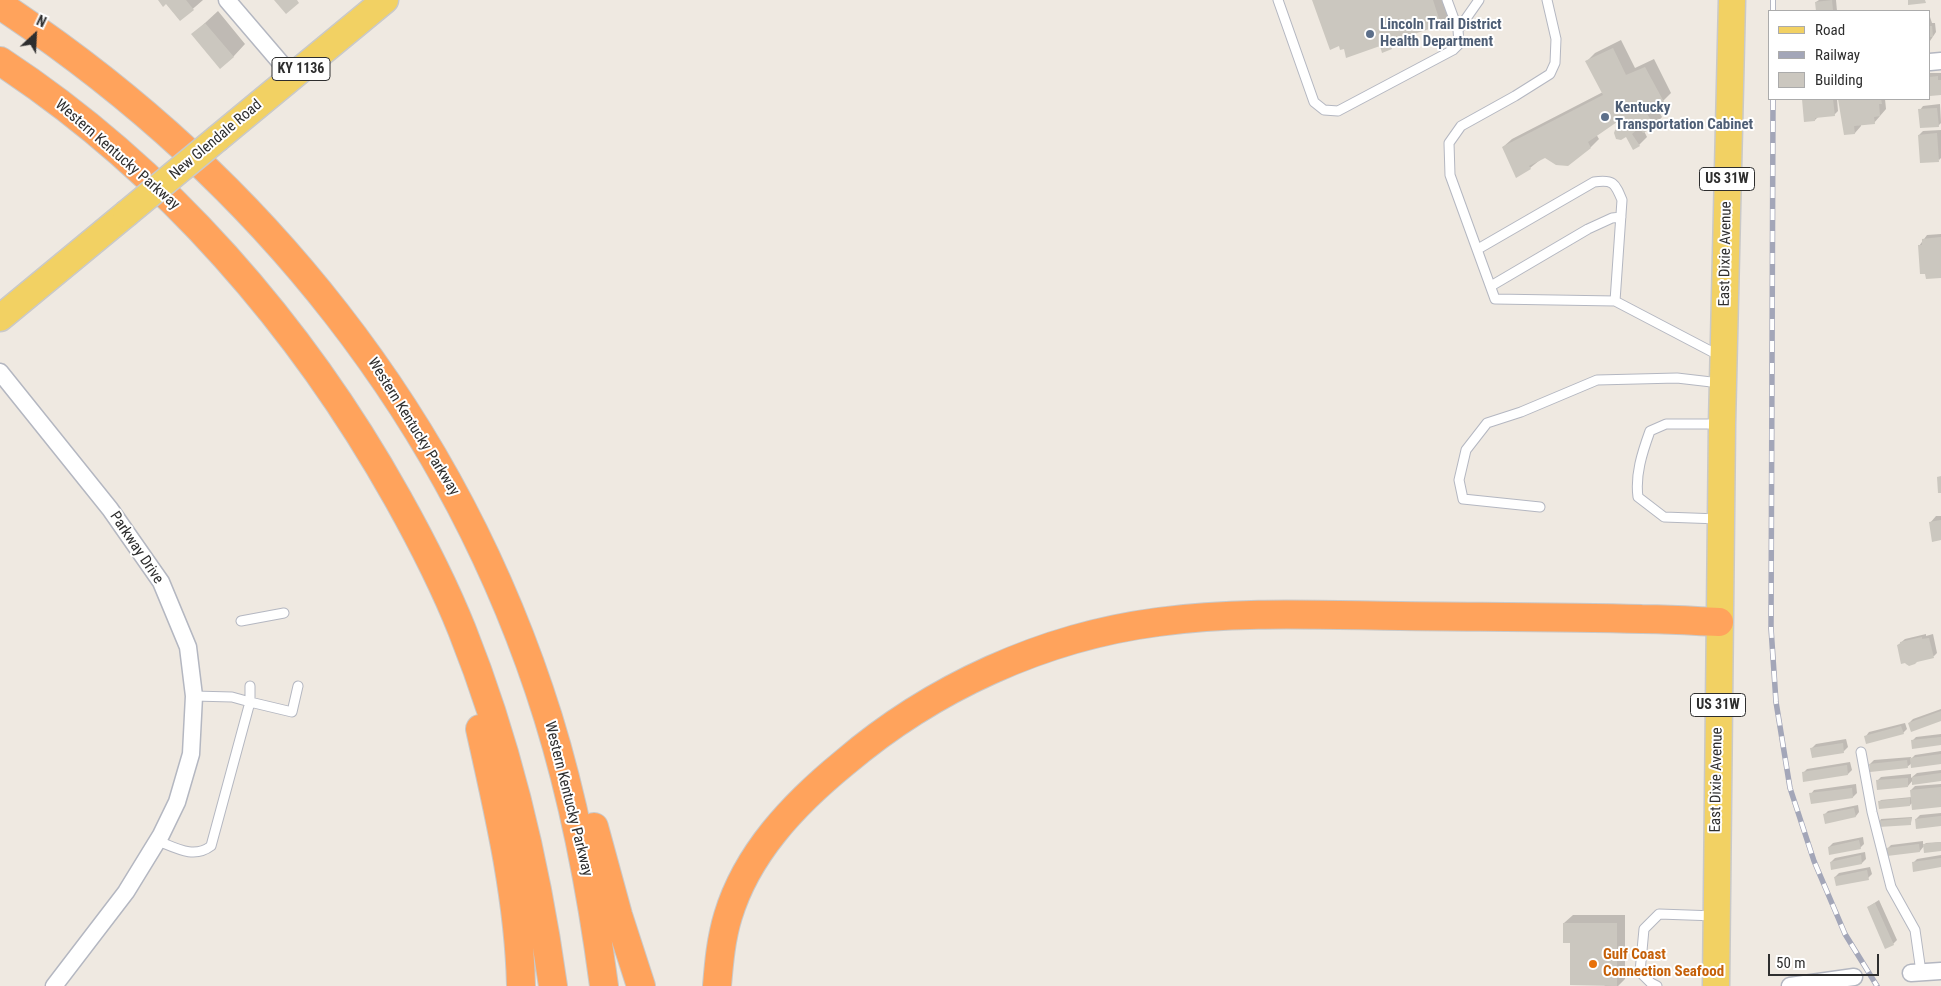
<!DOCTYPE html>
<html>
<head>
<meta charset="utf-8">
<style>
  body { margin:0 }
  #map { position:relative; width:1941px; height:986px; overflow:hidden; background:#efe9e1; font-family:"Roboto Condensed",sans-serif }
  canvas { display:block }
  .legend { position:absolute; left:1768px; top:10px; width:162px; height:90px; box-sizing:border-box; background:#fff; border:1px solid #ababab; margin:0; padding:6px 9px; list-style:none; font-size:15px; color:#2e2e2e }
  .legend li { display:flex; align-items:center; gap:10px; height:25px }
  .legend b { width:25px; border:1px solid #ababab }
  .north { position:absolute; left:10px; top:10px; width:50px; height:50px; -webkit-text-stroke:4px #fff; paint-order:stroke; rotate:25deg; font-size:14px; font-weight:700; line-height:20px; text-align:center; color:#2e2e2e }
  .north::after { content:''; display:block; margin:auto; width:18px; height:22px; background:#2e2e2e; clip-path:polygon(50% 0,100% 100%,50% 72%,0 100%) }
  .scale { position:absolute; left:1768px; top:954px; width:111px; height:22px; box-sizing:border-box; border:2px solid #2e2e2e; border-top:0; padding-left:6px; font-size:15px; line-height:18px; white-space:nowrap; color:#2e2e2e; -webkit-text-stroke:4px #fff; paint-order:stroke }
</style>
</head>
<body>
<div id="map">
<canvas width="1941" height="986"></canvas>
<ul class="legend">
<li><b style="height:6px;background:#f2d163"></b>Road</li>
<li><b style="height:6px;background:#a3a6b8"></b>Railway</li>
<li><b style="height:14px;background:#cbc7bf"></b>Building</li>
</ul>
<div class="north">N</div>
<div class="scale">50 m</div>
</div>
<script>
const ctx = document.querySelector('canvas').getContext('2d');
ctx.lineJoin = 'round';
function fill(path, color) {
  ctx.fillStyle = color;
  ctx.fill(path, 'evenodd');
}
function strokePath(path, color, width, dash) {
  ctx.strokeStyle = color;
  ctx.lineWidth = width;
  ctx.lineCap = dash ? 'butt' : 'round';
  ctx.setLineDash(dash || []);
  ctx.stroke(path);
}
function write(font, color, halo, rows, align = 'center') {
  ctx.font = font + ' "Roboto Condensed",sans-serif';
  ctx.lineWidth = 4;
  ctx.setLineDash([]);
  ctx.textBaseline = 'middle';
  ctx.strokeStyle = halo;
  ctx.fillStyle = color;
  for (const [text, x, y, turn = 0] of rows) {
    ctx.save();
    ctx.translate(x, y);
    ctx.rotate((+turn || 0) * Math.PI / 180);
    ctx.textAlign = isNaN(turn) ? turn : align;
    if (halo) ctx.strokeText(text, 0, 0);
    ctx.fillText(text, 0, 0);
    ctx.restore();
  }
}
fill(new Path2D(`
  M160 0H203L180 20 166 3Z
  M1314 0H1444L1449 16 1441 24 1399 38 1400 40 1391 48 1380 44 1344 48Z
  M1819 0H1836L1837 11H1817L1816 2Z
  M218 11 245 44 233 57 193 34Z
  M1930 17 1932 23H1935L1936 32 1930 41Z
  M1621 40 1635 68 1654 59 1671 93 1663 101 1655 105 1662 117 1654 126 1644 131 1647 137 1639 145 1621 126 1617 120 1596 134 1599 139 1591 147 1545 156 1530 168 1503 147 1512 139 1603 92 1587 61 1595 53Z
  M1930 73H1941V94L1930 95Z
  M1804 99H1837L1838 111 1834 115 1819 116 1815 120Z
  M1840 99H1885L1886 109 1874 123 1861 124V126L1855 133 1845 134Z
  M1940 104 1941 123 1938 126 1920 110 1923 106Z
  M1941 130V158L1939 160 1919 135 1923 131Z
  M1941 234V276L1919 246 1927 235Z
  M1936 516H1941V539L1930 523Z
  M1926 634V636L1933 634 1937 653 1934 656 1918 660 1909 665 1906 664 1898 645 1905 639Z
  M1941 709V720L1909 723 1913 719Z
  M1905 723 1907 729 1903 733 1866 736 1869 732Z
  M1941 734V744L1913 740 1916 737Z
  M1846 739 1848 747 1844 751 1812 748 1816 744Z
  M1941 751V762L1912 763 1907 767 1870 764 1874 760 1911 757V759L1915 755Z
  M1850 762 1852 770 1848 774 1803 773 1807 769Z
  M1941 770V780H1913L1908 786 1877 781 1881 777 1911 774V778L1917 773Z
  M1856 784 1857 793 1853 797 1811 794 1814 790Z
  M1941 784V806L1913 802 1910 805 1879 802 1881 800 1912 797 1911 790 1915 786Z
  M1858 805 1859 812 1856 816 1824 815 1828 811Z
  M1941 813V825L1916 819 1920 815Z
  M1912 817 1911 823 1880 821 1881 819Z
  M1863 837 1864 844 1860 848 1829 847 1833 843Z
  M1923 841V846L1926 843 1941 842V850L1924 846 1920 851 1887 849 1891 845Z
  M1865 852 1866 859 1862 863 1831 862 1835 858Z
  M1941 855V866L1913 863 1917 859Z
  M1870 867 1872 874 1868 878 1835 877 1839 873Z
  M1879 900 1897 940 1893 944 1868 907Z
  M1573 915H1625V979L1618 986H1605L1571 942 1564 923Z`), '#0003');
fill(new Path2D(`
  M158 0H186L194 10 180 21 166 4 163 7Z
  M274 0H297L299 3 286 14Z
  M1312 0H1433L1441 25 1390 42 1392 49 1382 53 1380 46 1346 58 1344 49 1340 50 1339 46 1330 50Z
  M1832 0 1833 11H1816L1815 2Z
  M1908 0H1925L1926 3 1908 5Z
  M205 23 234 57 220 69 191 34Z
  M1930 26H1932L1933 37H1930Z
  M1613 48 1626 75 1645 67 1664 102 1646 112 1655 127 1643 133 1639 128 1632 134 1640 146 1633 150 1626 137 1621 140 1616 139 1614 133 1615 130 1620 127 1617 122 1588 142 1591 148 1568 166 1556 165 1545 158 1529 166 1531 169 1516 178 1502 147 1603 95 1585 61Z
  M1938 76V80H1941V95L1930 96V77Z
  M1802 99H1833L1835 116 1815 118V121L1804 122Z
  M1838 99H1881L1882 104H1879L1880 116 1874 117 1875 124 1854 126 1855 134 1844 135Z
  M1937 108 1939 127 1920 128 1918 109Z
  M1937 133 1939 162 1920 163 1918 135Z
  M1941 237V278L1926 279 1925 274H1920L1918 245H1922V239Z
  M1941 476V493H1938L1937 477Z
  M1941 520V540L1932 542 1929 522Z
  M1922 637V639L1929 638 1934 658 1917 662 1915 664 1909 666 1905 663 1901 664 1897 645 1900 644V642Z
  M1941 711V721L1911 732 1908 723Z
  M1901 726 1904 734 1866 744 1864 736Z
  M1941 737V745L1912 749 1911 740Z
  M1843 743 1844 753 1812 758 1810 748Z
  M1941 754V764L1911 768 1910 758Z
  M1907 760 1908 768 1870 772 1869 764Z
  M1847 765 1848 775 1803 782 1802 772Z
  M1941 773V781L1912 785V777Z
  M1908 778V787L1877 790 1876 780Z
  M1941 787V807L1912 810 1910 790Z
  M1852 788 1853 798 1811 804 1809 793Z
  M1910 798V806L1879 809 1878 801Z
  M1854 808 1856 817 1825 824 1823 814Z
  M1941 816V826L1916 829 1915 819Z
  M1911 818V825L1879 827 1878 821Z
  M1859 840 1861 849 1829 855 1828 847Z
  M1941 842V851L1924 853 1923 844Z
  M1919 844 1920 852 1887 856 1886 848Z
  M1861 855 1862 864 1831 870 1830 862Z
  M1941 858V867L1913 872 1912 862Z
  M1867 870 1869 880 1836 886 1834 877Z
  M1875 903 1894 945 1885 949 1867 907Z
  M1563 923H1617V986L1570 985V943H1563Z`), '#cbc7bf');
const lane = new Path2D(`
  M1278 0 1314 102 1324 110 1338 111 1453 50 1459 44 1458 30 1479 0
  M1447 0 1458 30
  M1547 0 1556 39 1555 63 1550 74 1515 96 1461 126 1449 143 1450 175 1495 299 1615 301 1720 356
  M1478 249 1594 182C1613 179 1615 183 1622 200L1615 301
  M1491 286 1588 229 1612 218 1621 217
  M1719 424H1666L1650 431C1642 453 1635 475 1638 497L1664 517 1719 519
  M1540 507 1463 499 1459 480 1466 450 1487 423 1521 412 1597 380 1677 378 1720 383
  M241 621 284 613
  M250 686V702L292 712 298 686
  M1861 752 1872 812 1891 887 1915 930 1921 972
  M158 841C176 848 194 859 211 846L250 702 232 697 194 696
  M1657 986 1651 983 1640 972 1644 929 1659 914 1716 916`);
const street = new Path2D(`
  M227 0 292 76
  M1930 62 1941 61
  M0 372 110 509 161 582 188 647 194 696 191 754 177 802 161 835 126 892 54 986
  M1911 973 1941 971
  M1790 986 1854 977`);
const primary = new Path2D(`
  M218 138 385 0
  M0 318 126 214
  M1716 986 1722 424 1732 0`);
const highway = new Path2D(`
  M0 5C259 176 455 419 548 717 575 804 592 895 604 986
  M0 61C166 170 302 327 398 499 422 542 444 585 462 630 508 745 536 864 553 986
  M480 729C499 813 519 899 521 986
  M594 827 618 915 641 986
  M717 986C719 962 721 939 728 916 747 853 794 804 844 763 932 688 1043 637 1158 622 1238 611 1319 615 1400 616 1480 617 1561 617 1642 619 1668 619 1693 621 1719 622`);
strokePath(lane, '#b4b7c1', 11);
strokePath(street, '#b4b7c1', 19);
strokePath(primary, '#c9c9c9', 29);
strokePath(highway, '#c9c9c9', 30);
strokePath(lane, '#fff', 9);
strokePath(street, '#fff', 16);
strokePath(primary, '#f2d163', 26);
strokePath(highway, '#ffa35c', 28);
const rail = new Path2D(`
  M1773 11V0
  M1773 99 1771 628 1776 702 1790 788 1814 861 1845 934 1877 986`);
strokePath(rail, '#a3a6b8', 5.5);
strokePath(rail, '#fff', 4, [11]);
const primaryBridge = new Path2D(`
  M126 214 218 138`);
strokePath(primaryBridge, '#c9c9c9', 29, []);
strokePath(primaryBridge, '#f2d163', 26);
for (const [x, y, r, color] of [
  [1370,34,5,"#5c6f8a"],
  [1605,117,5,"#5c6f8a"],
  [1593,964,5,"#e8710a"]
]) {
  const dot = new Path2D();
  dot.arc(x, y, r, 0, 2 * Math.PI);
  ctx.fillStyle = color;
  ctx.fill(dot);
  strokePath(dot, '#fff', 2);
}
for (const [x, y, w] of [
  [301,69,58],
  [1727,179,55],
  [1718,705,55]
]) {
  const box = new Path2D();
  box.roundRect(x - w / 2, y - 11.5, w, 23, 4);
  ctx.fillStyle = '#fff';
  ctx.fill(box);
  strokePath(box, '#2e2e2e', 1);
}
write('bold 14px', '#2e2e2e', null, [
  ["KY 1136",301,69],
  ["US 31W",1727,179],
  ["US 31W",1718,705]
]);
write('bold 15px', '#4e5e75', '#fff', [
  ["Lincoln Trail District",1380,25],
  ["Health Department",1380,42],
  ["Kentucky",1615,108],
  ["Transportation Cabinet",1615,125]
], 'left');
write('15px', '#2e2e2e', '#fff', [
  ["New Glendale Road",216,140,-40],
  ["Western Kentucky Parkway",117,155,41],
  ["East Dixie Avenue",1726,254,-89],
  ["Western Kentucky Parkway",413,427,58],
  ["Parkway Drive",136,548,56],
  ["East Dixie Avenue",1717,780,-89],
  ["Western Kentucky Parkway",568,799,76]
]);
write('bold 15px', '#c56008', '#fff', [
  ["Gulf Coast",1603,955],
  ["Connection Seafood",1603,972]
], 'left');
</script>
</body>
</html>
